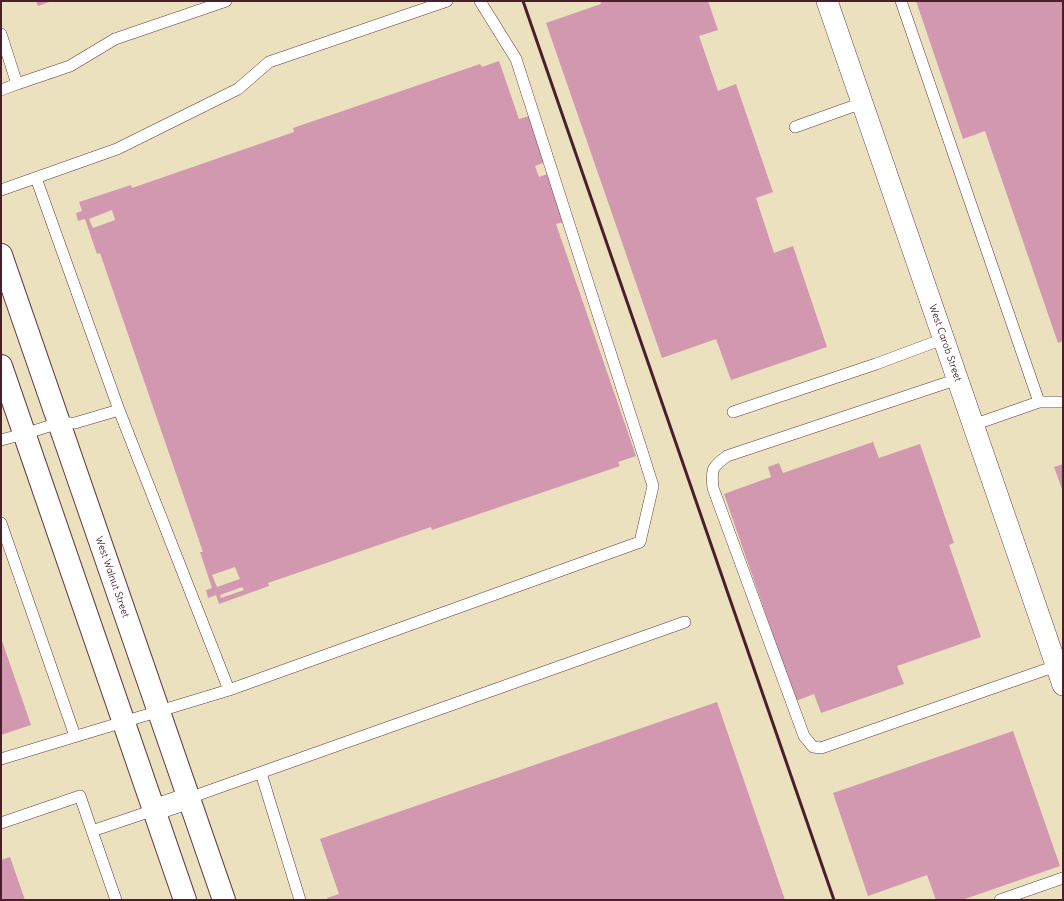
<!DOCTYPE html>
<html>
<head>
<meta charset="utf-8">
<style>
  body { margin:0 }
  #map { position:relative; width:1064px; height:901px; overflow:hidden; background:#ebe1bf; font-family:Delius,sans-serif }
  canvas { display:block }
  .frame { position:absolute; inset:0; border:2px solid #4a1f2b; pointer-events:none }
</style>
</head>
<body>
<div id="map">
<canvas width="1064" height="901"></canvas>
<div class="frame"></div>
</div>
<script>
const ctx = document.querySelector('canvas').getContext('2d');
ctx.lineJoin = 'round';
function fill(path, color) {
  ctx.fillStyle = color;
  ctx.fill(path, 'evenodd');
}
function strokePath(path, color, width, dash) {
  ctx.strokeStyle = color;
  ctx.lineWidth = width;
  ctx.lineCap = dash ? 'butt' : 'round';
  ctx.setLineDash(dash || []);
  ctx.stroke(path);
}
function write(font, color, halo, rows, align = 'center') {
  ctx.font = font + ' Delius,sans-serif';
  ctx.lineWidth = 4;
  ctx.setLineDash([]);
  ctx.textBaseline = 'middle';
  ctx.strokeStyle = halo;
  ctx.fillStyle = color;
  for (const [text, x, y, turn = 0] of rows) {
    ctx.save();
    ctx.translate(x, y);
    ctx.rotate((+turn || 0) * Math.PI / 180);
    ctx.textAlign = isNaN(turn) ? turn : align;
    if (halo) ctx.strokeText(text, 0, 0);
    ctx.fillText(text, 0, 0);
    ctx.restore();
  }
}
fill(new Path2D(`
  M36 1H52L38 6Z
  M600 1H708L718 30 699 36 718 91 736 84 773 192 756 198 774 253 793 246 827 347 731 380 716 339 662 358 546 23 601 4Z
  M916 1H1063V341L1058 343 985 131 963 139Z
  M499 61 519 119 529 116 545 162 535 166 539 177 547 174 564 222 556 224 636 456 618 462 620 466 432 530 431 527 268 583 269 586 219 604 216 595 208 598 206 590 212 588 200 552H203L100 253 97 254 85 219 78 221 76 213 82 211 79 202 131 185 132 188 294 132 293 128 480 64 482 67ZM112 210 115 220 93 228 89 219ZM235 567 240 579 217 587 212 575ZM242 587 244 590 221 598 220 595Z
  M873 442 879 458 920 444 954 543 949 545 981 637 897 666 904 684 821 713 814 694 796 701 724 494 771 477 768 467 779 463 783 473Z
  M1063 464V492L1054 467Z
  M1 638 31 725 1 735Z
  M717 702 785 900H328L327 898 339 894 320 839Z
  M1013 731 1060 866 962 900H936L927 875 868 896 833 793Z
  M10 857 25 900H1V860Z`), '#d298b0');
const service = new Path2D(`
  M901 1 1039 402 973 425
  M1 34 17 84 1 90
  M17 84 70 66 115 39 226 1
  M795 127 862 103
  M36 178 119 410 229 690
  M1 190 117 149 238 89 269 62 447 1
  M958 379 727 456C712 467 711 469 713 488L804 736 813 747 821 748 1056 666
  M1039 402H1063
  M733 412 876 364 943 339
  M1 440 24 434 59 423H75L119 410
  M1 523 75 736
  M1 759 229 690 640 542 653 486 642 451 516 59 480 1
  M261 773 300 900
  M189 798 685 622
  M1 823 80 796 92 831 154 810
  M92 831 116 900
  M1000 900 1063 878`);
const minor = new Path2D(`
  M827 1 1063 685
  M154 810 189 798`);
const tertiary = new Path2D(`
  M1 255 224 900
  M1 366 185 900`);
strokePath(service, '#623c41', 12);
strokePath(minor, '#623c41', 22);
strokePath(tertiary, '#623c41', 24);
strokePath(service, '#fff', 11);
strokePath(minor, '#fff', 21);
strokePath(tertiary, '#fff', 22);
strokePath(new Path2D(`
  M523 1 834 900`), '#4a1f2b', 3);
write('10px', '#4a1f2b', '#fff', [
  ["West Carob Street",945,343,71],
  ["West Walnut Street",112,577,71]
]);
</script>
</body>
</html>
